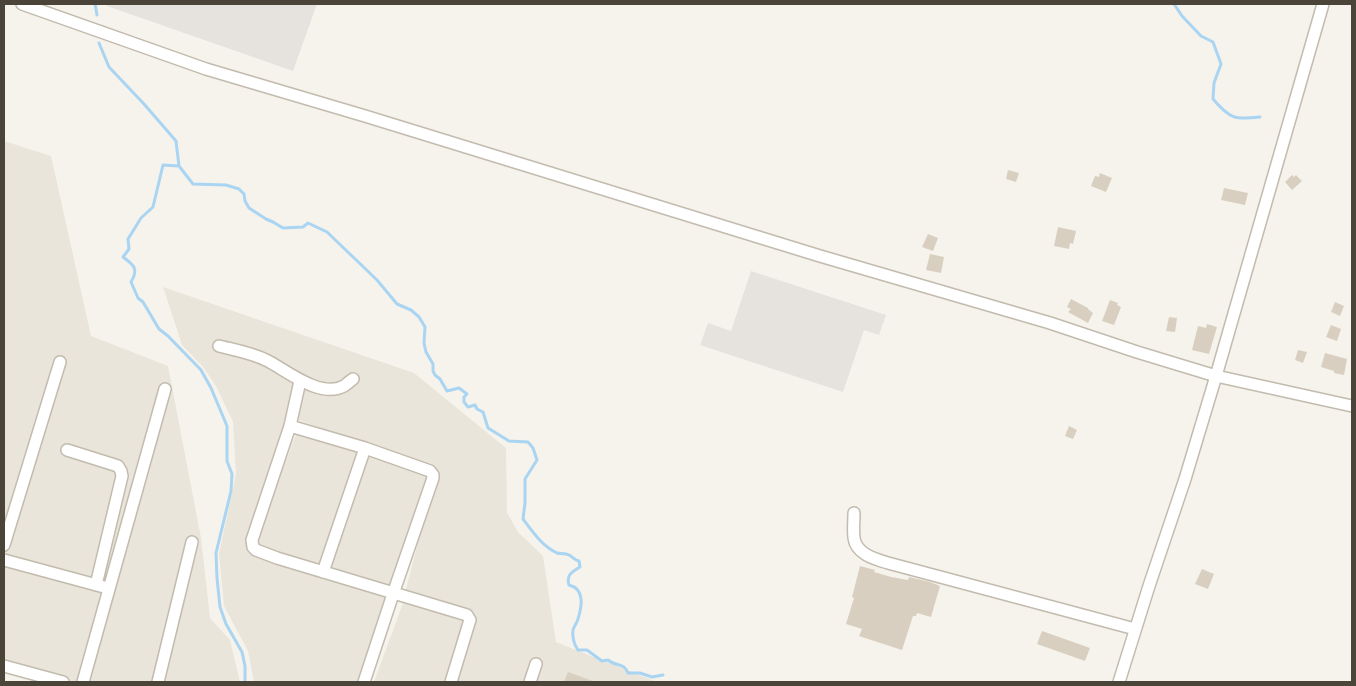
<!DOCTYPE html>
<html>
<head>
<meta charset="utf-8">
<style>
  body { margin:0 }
  #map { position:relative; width:1356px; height:686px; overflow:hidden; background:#f6f3ec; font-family:Barlow,sans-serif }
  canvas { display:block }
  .frame { position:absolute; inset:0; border:5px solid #4b4439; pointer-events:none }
</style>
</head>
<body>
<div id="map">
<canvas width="1356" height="686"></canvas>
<div class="frame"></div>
</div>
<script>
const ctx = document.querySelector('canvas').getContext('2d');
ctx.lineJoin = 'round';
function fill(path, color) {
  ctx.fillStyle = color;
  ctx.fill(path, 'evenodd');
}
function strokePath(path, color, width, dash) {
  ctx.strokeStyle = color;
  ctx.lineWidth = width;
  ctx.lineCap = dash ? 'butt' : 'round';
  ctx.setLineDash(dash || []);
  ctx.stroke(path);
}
fill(new Path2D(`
  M4 141 51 156 91 336 168 366 201 538 210 618 230 640 240 682H72L4 663V556L63 361 4 533Z
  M163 287 414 373 506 448 507 513 518 532 543 556 556 642 657 682H456L474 615 404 596 437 471 296 419 248 547 395 600 367 682H254L248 651 224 606 219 554 236 474 233 422 216 386 203 367 182 345Z
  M299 426 362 449 321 569 254 545Z
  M367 452 431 474 397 593 327 571Z
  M403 603 468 619 449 682H374Z`), '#eae5da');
fill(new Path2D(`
  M108 4H317L293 71 107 6Z
  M751 271 886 315 879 335 864 330 843 392 700 345 708 323 731 331Z`), '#e6e2dd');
strokePath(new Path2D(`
  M95 4 97 15
  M1174 4 1182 16 1201 36 1213 42 1221 64 1214 83 1213 99C1230 119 1235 120 1260 117
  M99 43 109 67 144 104 176 141 179 166 193 184 226 185 239 189 244 194 245 201 249 208 266 219 273 222 283 228 303 227 308 223 327 232 377 280 397 304 411 310 419 317 425 327 424 343 426 352 433 364V371L435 375 440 379 447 391 459 388 467 394 464 397V402L468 407 475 405 477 409 483 412 488 428 509 441 528 442 533 448 537 460 525 479V503L523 519C532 531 542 546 557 553 560 554 565 553 569 555 572 556 574 560 579 561L580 567C572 572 566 575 569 585 585 589 582 606 578 619 577 623 574 626 573 630 572 636 574 645 578 650H587L602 661 608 660C616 667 624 662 628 673H640L652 677 663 675
  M179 166 163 165 153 207 141 218 128 239 129 249 123 257C134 265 139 269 131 282L138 298 143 302 159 329 168 336 201 370 211 388 227 426V461L232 474 231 491 216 553 217 578 220 607 226 624 242 652 245 666V682`), '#a9d4f2', 3);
fill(new Path2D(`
  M1008 170 1019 173 1016 182 1006 179Z
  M1100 173 1112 178 1106 192 1091 186 1095 176 1099 177Z
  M1292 175 1294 177 1296 175 1302 181 1292 190 1285 182Z
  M1224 188 1248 193 1245 205 1221 200Z
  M1058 227 1076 231 1073 244 1070 243 1069 249 1054 246Z
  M928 234 938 238 933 251 922 247Z
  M930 254 944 257 941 273 926 270Z
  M1071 299 1088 308V309L1093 313 1088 323 1068 312 1071 309 1067 307Z
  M1110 300 1118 303 1117 305 1121 307 1114 325 1102 321Z
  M1335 302 1344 306 1340 316 1331 312Z
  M1169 317 1177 318 1175 332 1166 331Z
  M1207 324 1217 327 1209 354 1192 350 1198 326 1206 328Z
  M1331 325 1341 329 1337 341 1326 337Z
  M1298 350 1307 352 1303 363 1295 360Z
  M1325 353 1347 359 1344 375 1334 373V371L1321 367Z
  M1069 426 1077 430 1073 439 1065 436Z
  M860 566 875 570 874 572 891 577 908 580 909 577 930 582 940 586 931 617 917 613 916 616H913L902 650 859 636 862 629 846 624 854 598 852 597Z
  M1202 569 1214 574 1208 589 1195 584Z
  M1042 631 1090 648 1085 661 1037 644Z
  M568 672 593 681V682H564Z`), '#d8cfc1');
const minor = new Path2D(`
  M22 4 206 69 365 116 820 256 1050 323 1137 352 1216 376 1352 406
  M219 346C235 350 253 353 268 361 287 371 321 399 344 386 347 384 350 381 353 379
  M290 426 300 381
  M67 450 118 466 121 471 122 476 96 585
  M854 513C854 521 853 530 854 538 856 554 875 559 888 563L1135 629
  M4 545 60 362
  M4 560 104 587
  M323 572 365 448
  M4 666 63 682
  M83 682 165 389
  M158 682 192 542
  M364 682 393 594 433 478V475L430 471 365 448 290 426 252 540 253 547 256 550 277 558 467 615 470 620 469 623 451 682
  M530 682 536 664
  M1119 682 1149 586 1185 479 1216 376 1323 4`);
strokePath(minor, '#c2bbae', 14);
strokePath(minor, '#fff', 11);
</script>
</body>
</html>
